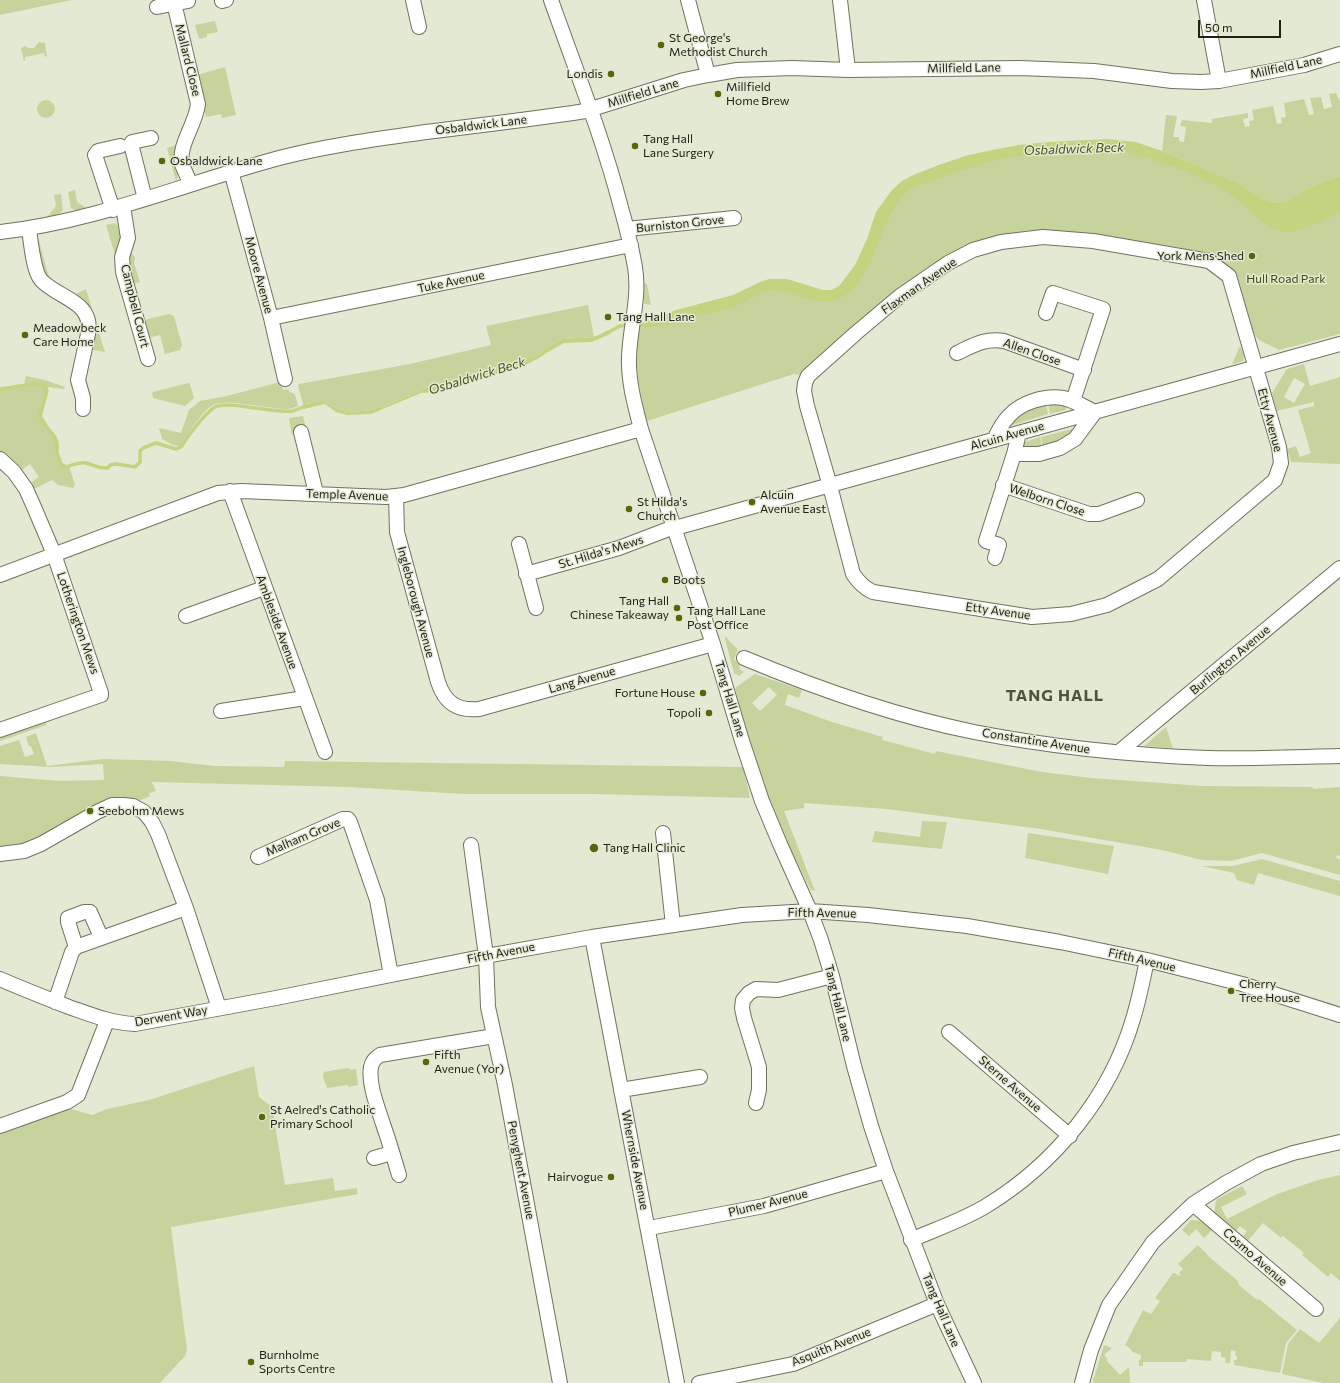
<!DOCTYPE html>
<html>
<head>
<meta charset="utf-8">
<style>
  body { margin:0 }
  #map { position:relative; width:1340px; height:1383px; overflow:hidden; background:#e3e9d3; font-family:Commissioner,sans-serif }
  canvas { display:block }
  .scale { position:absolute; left:1198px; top:20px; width:83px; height:18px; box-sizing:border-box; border:2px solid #20221a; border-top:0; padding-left:5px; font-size:12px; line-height:14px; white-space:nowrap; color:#20221a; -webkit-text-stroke:3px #e3e9d3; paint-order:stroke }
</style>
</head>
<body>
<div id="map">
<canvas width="1340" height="1383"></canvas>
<div class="scale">50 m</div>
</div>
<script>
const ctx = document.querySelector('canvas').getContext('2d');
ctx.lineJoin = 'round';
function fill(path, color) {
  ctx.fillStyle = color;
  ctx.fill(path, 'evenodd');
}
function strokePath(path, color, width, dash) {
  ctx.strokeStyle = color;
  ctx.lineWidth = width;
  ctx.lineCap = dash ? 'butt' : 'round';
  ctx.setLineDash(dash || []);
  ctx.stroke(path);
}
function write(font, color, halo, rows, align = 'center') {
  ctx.font = font + ' Commissioner,sans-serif';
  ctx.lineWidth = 3;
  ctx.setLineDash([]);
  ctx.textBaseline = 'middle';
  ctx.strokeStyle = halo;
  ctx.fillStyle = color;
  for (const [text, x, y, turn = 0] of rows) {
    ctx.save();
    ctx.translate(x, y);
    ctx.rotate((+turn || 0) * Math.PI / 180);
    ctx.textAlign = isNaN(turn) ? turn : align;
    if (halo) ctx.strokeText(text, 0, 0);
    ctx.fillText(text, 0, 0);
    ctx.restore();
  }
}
fill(new Path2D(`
  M0 0H72L0 15Z
  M215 21 218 32 207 34V37L199 39 195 25Z
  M39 42 45 43 47 56 45 57 44 53 25 57V60L24 61 21 48 25 46 29 48H34Z
  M225 67 236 115 222 118 221 114 206 117 197 75Z
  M1336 93 1340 102V176L1327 180 1303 191 1287 201 1277 203 1264 199 1237 182 1162 151 1166 115 1177 116 1173 137H1179V141L1184 142 1186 127 1180 126 1182 120 1212 123V119L1248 113V118L1243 119 1245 127 1250 126 1249 121 1254 120 1252 110 1273 106 1277 124 1282 123 1281 118 1286 117 1284 103 1304 99 1309 115 1314 114 1310 98 1321 97 1324 109 1332 107 1329 94Z
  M37 109a9 9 0 1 1 18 0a9 9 0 1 1-18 0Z
  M177 145C171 155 176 167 178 177L176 181 167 148Z
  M1123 146 1227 183 1269 218 1340 195V334L1279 350 1259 340 1240 318 1229 276 1209 261 1043 237 948 263 808 376 794 374 647 421C639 387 632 357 640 322L650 324 767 285 828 297 841 291 907 184 978 159Z
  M75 190 77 202 88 209 79 212 71 208 68 192Z
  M61 194 63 210 57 216 47 217 56 206 54 195Z
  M115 223C124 231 120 246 115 255L106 225Z
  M38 237 50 281 44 278 36 240Z
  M130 252 135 257 134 263 140 282 131 284 127 253Z
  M644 283 647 284 651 305 645 304 644 303Z
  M86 289 94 316 74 295Z
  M588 305 594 337 562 339 545 349 541 353 519 363 451 380 426 388 387 405 371 410 350 412 338 409 326 403H309L303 404 298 386 299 384 410 364 491 345 486 326Z
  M169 314 174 316 182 345 180 350 165 354 160 335 148 338 144 320Z
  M95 323H96L105 352 89 349Z
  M1240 346 1244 355 1243 361 1232 364Z
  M1304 364 1310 386 1340 377V464L1291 462 1287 449 1296 446 1300 457 1311 453 1298 410 1314 406V402L1277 411 1272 393 1287 369ZM1294 378 1305 384 1294 403 1284 397Z
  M26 376 45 380 65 387 64 389 48 387 40 416 46 426 55 437 57 443V453L61 464 66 467 69 466 75 485 73 488 58 485 52 480 34 489 30 483 39 477 30 464 19 472 0 455V389L24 384Z
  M280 382 283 390 288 389 290 392 295 394 298 406C295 407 290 409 286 409 270 409 224 398 213 405 200 413 189 433 180 446L173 445 162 439 159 428 181 433 189 410 200 401 227 396Z
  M188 383 190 384 194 398 185 406 153 398 152 394 153 392Z
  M1046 403 1048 414 1006 427 1017 415Z
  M1048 403 1065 405 1066 410 1050 414Z
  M303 416 306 428 296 434 292 435 289 418Z
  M1080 427 1072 435 1043 449 1041 437Z
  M1040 437 1042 449 1024 448 1023 444 1025 442Z
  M725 636 738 650 734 659 739 664 740 670 744 672 739 676 734 673 725 639Z
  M755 674 802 690 799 698 788 694 785 705 832 722 883 737 882 740 935 754 936 751 1042 772 1091 778 1203 786 1312 787 1313 789 1340 787V856L1337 855 1336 858 1340 860V875L1262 853 1231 861 1202 860 1162 850 1041 829 887 809 804 803V808L784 811 815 891 811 890C788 845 766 799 751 750 745 730 740 708 735 688ZM769 687 777 695 760 711 752 703Z
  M44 720 46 722V725L0 741V735Z
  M1166 727 1173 748 1144 746Z
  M36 733 47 766 103 759 171 761 214 766 284 767 285 761 743 767 750 798 594 794H464L349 787 152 782 156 791 149 793 150 796 139 801 128 800 30 845 0 850V776L60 781 104 780 103 764 50 767 0 764V746L19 740 25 757 34 754 31 746H29L26 737Z
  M922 821 947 822 942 849 872 842 875 831 920 837Z
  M1028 833 1114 846 1108 874 1025 858Z
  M1262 859 1340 881V896L1258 873 1254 885 1237 880 1234 873 1201 866H1233Z
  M254 1066 259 1097 272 1107 285 1185 333 1178 335 1191 357 1188 358 1194 171 1227 187 1350 185 1356 160 1383H0V1133L67 1108 92 1115 107 1109 149 1100Z
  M347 1068 352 1070 356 1069 358 1085 348 1087V1085L327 1088 326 1084H325L323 1075 324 1072Z
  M1340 1175V1281L1331 1273 1328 1277 1302 1255 1304 1253 1283 1236 1281 1238 1263 1223 1247 1242 1242 1238 1247 1231 1240 1226 1235 1232 1214 1215 1216 1200 1242 1186 1247 1194 1221 1207 1227 1219 1277 1194 1318 1180Z
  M1191 1220 1205 1221 1214 1228 1204 1238 1196 1229 1189 1236 1182 1230Z
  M1198 1245 1207 1254 1208 1256 1238 1281 1239 1285 1257 1300 1259 1299 1297 1330 1286 1343 1280 1373 1234 1365V1360H1237V1356L1235 1355 1236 1351 1231 1350 1230 1363H1225L1226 1358 1221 1357V1352L1212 1351 1211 1361 1187 1359 1186 1362H1143V1366H1139V1360L1141 1359V1355L1131 1351V1349L1125 1345 1143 1310 1151 1314 1160 1301 1155 1298 1173 1273H1175L1179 1276 1180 1275 1179 1273 1183 1269 1178 1264Z
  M1340 1318V1383H1323L1282 1374 1288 1344 1300 1329 1319 1343Z
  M1104 1345 1112 1348 1104 1355 1108 1359 1106 1360 1120 1375 1129 1367 1130 1383H1095L1093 1381Z`), '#c7d39c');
fill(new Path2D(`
  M1108 139 1136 142 1162 151 1237 182 1264 199 1277 203 1287 201 1303 191 1327 180 1340 176V212C1328 218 1298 233 1286 232 1262 230 1242 199 1221 188 1191 173 1158 160 1125 151 1088 153 1050 151 1014 157 978 163 943 176 909 190 880 216 880 262 852 289 823 318 802 288 769 291 756 293 746 303 734 307 721 311 708 313 695 316 686 319 678 323 669 325 661 326 653 326 645 327L646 322 676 310 733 295 760 282 769 279H787L823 290H832L840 285 855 265 867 239 876 212 892 190 902 181 913 175 939 165 965 156 992 150 1019 145 1049 142Z
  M607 331 610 334 592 342 564 343 546 353 541 357 522 367 451 385 434 392 421 393 371 414 347 415 336 412 325 404 304 409 303 404 322 402 326 403 338 409 350 412 371 410 387 405 426 388 451 380 519 363 541 353 545 349 562 339 594 337Z`), '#c3d380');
strokePath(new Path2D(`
  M635 325 649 324
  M605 334 620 326 629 325
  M0 389 33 384 44 385 47 391 40 416 46 426 55 437 57 443V453L61 464 66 467C73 465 78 462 86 463 95 465 98 469 108 468L110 465 117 464 135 467 140 462V451L143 448 156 443 176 449 181 447C188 436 204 414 215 407 229 400 274 414 292 411 297 410 302 407 307 406`), '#c3d380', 3.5);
const minor = new Path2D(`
  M413 0 419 27
  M551 0C575 68 602 135 620 204 626 225 631 245 635 267 640 298 630 326 629 357 628 381 635 406 641 429L713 644 742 741 762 801 780 844 810 911 821 940 832 976 854 1066 871 1126 886 1171 937 1304 974 1383
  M688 0 708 75
  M840 0 848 70
  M1204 0 1219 81
  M222 1 226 0
  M174 3 198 104C196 124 178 145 182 164 184 170 188 177 190 184
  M157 7 188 1
  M231 171 271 318 285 379
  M145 199 131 144 132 142 151 138
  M123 206 128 238 122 257 123 272 148 359
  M113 210 95 155 98 151 120 146
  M29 229C31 242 33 270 41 280 59 299 94 301 88 334L78 380 83 398V409
  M627 229 734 218
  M0 232C98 221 188 182 283 157 330 145 378 139 426 132 475 126 524 120 573 113L585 111 684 80 708 75 737 70 792 68 848 70 1020 68 1094 71 1172 81 1201 82 1219 81 1304 65 1340 54
  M1043 237 1093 241 1209 261 1229 276 1279 447 1281 463 1275 480 1158 579 1107 605 1071 614 1032 617 873 592C864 588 859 583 853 574L830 486 807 406 804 391 805 383 808 376 856 333 900 296 948 263 973 250 1001 242Z
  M1046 313 1053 293 1103 309 1073 401
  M271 318 631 245
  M957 353C974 345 985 338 1004 341L1084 370
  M301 432 316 493
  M994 440C998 431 1002 423 1009 416 1021 402 1046 395 1063 398 1074 400 1084 407 1095 412L1075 439 1060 448 1039 454H1014L1019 433
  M0 459 14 472 26 489 34 507 54 554 101 693V695L98 696 0 730
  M1003 485 1089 514H1099L1137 500
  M230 491 325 752
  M396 496 397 532 438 682C445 703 457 711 479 709L713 644
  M675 528 1340 344
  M519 544 536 608
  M995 558 999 545 986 541 1014 454
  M526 574 619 548 674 527
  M0 575 218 493 241 491 386 497 404 495 641 429
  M186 616 264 588
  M744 658C818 689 895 716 974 732 1051 747 1130 755 1208 758 1252 759 1296 757 1340 756
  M221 711 305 698
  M1119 752 1340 568
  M663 833 673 925
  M471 845 486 956 488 1007 505 1085 560 1383
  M0 854 24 851 41 844 97 812 112 805H124L133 806 144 812 152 822 158 834 186 908 219 1008
  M258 857 343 819H348L350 822 377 900 391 975
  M592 937 677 1383
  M76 947 186 908
  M76 947 68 922V918L84 912H90L101 937
  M0 979C23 989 46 998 69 1007 92 1015 111 1023 135 1024L276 998 486 956 592 937 742 915 810 911 868 915 967 926 1060 942 1147 960 1242 984 1340 1015
  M55 1002 72 952 76 947
  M949 1032 1070 1136
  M621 1090 700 1077
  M756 1103 759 1090V1067L744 1018 742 1008 743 1000 749 993 756 989 778 990 832 976
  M0 1126 67 1102 78 1095 107 1021
  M374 1158 392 1153
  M399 1175C394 1158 389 1141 383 1124 378 1108 368 1084 371 1067 372 1062 375 1058 380 1055L494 1036
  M1193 1204 1316 1309
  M649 1228 764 1206 886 1171
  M911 1240C936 1229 963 1220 986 1206 1055 1164 1110 1097 1133 1019 1139 1000 1143 979 1147 960
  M699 1383 793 1364 937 1304
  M1082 1383 1091 1350 1109 1305 1153 1242 1193 1204 1226 1183 1261 1164 1293 1153 1340 1142`);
strokePath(minor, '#6f7360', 16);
strokePath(minor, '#fff', 14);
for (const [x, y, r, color] of [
  [661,45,4,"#596509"],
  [611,74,4,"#596509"],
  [718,94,4,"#596509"],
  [635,146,4,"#596509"],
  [162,161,4,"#596509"],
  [1252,256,4,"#596509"],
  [608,317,4,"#596509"],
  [25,335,4,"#596509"],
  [752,502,4,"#596509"],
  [629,509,4,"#596509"],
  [665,580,4,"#596509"],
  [677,608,4,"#596509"],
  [679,618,4,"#596509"],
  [703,693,4,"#596509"],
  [709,713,4,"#596509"],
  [90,811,4,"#596509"],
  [594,848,5,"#596509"],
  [1231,991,4,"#596509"],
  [426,1062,4,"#596509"],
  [262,1117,4,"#596509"],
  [611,1177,4,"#596509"],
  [251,1362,4,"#596509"]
]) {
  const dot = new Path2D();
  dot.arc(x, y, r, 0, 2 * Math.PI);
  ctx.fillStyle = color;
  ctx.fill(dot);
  strokePath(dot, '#e3e9d3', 1.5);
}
write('12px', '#20221a', '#e3e9d3', [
  ["St George's",669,38],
  ["Methodist Church",669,52],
  ["Londis",603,74,"right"],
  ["Millfield",726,87],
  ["Home Brew",726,101],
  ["Tang Hall",643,139],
  ["Lane Surgery",643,153],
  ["Osbaldwick Lane",170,161],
  ["York Mens Shed",1244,256,"right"],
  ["Tang Hall Lane",616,317],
  ["Meadowbeck",33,328],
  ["Care Home",33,342],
  ["Alcuin",760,495],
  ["Avenue East",760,509],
  ["St Hilda's",637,502],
  ["Church",637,516],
  ["Boots",673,580],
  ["Tang Hall",669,601,"right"],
  ["Chinese Takeaway",669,615,"right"],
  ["Tang Hall Lane",687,611],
  ["Post Office",687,625],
  ["Fortune House",695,693,"right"],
  ["Topoli",701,713,"right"],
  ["Seebohm Mews",98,811],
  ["Tang Hall Clinic",603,848],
  ["Cherry",1239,984],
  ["Tree House",1239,998],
  ["Fifth",434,1055],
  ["Avenue (Yor)",434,1069],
  ["St Aelred's Catholic",270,1110],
  ["Primary School",270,1124],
  ["Hairvogue",603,1177,"right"],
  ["Burnholme",259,1355],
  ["Sports Centre",259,1369]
], 'left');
write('12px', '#20221a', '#e3e9d3', [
  ["Mallard Close",188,60,76],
  ["Millfield Lane",1286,67,-12],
  ["Millfield Lane",964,68,-1],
  ["Millfield Lane",643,93,-17],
  ["Osbaldwick Lane",481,125,-7],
  ["Burniston Grove",680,224,-6],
  ["Moore Avenue",259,275,75],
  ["Tuke Avenue",451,282,-12],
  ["Flaxman Avenue",919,286,-35],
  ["Campbell Court",135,306,76],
  ["Allen Close",1032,352,19],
  ["Etty Avenue",1270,420,75],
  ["Alcuin Avenue",1007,436,-16],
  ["Temple Avenue",347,495,2],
  ["Welborn Close",1047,500,18],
  ["St. Hilda's Mews",601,552,-17],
  ["Ingleborough Avenue",416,602,75],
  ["Etty Avenue",998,611,8],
  ["Ambleside Avenue",277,622,70],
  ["Lotherington Mews",78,623,71],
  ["Burlington Avenue",1230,660,-40],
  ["Lang Avenue",582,680,-16],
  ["Tang Hall Lane",730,699,73],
  ["Constantine Avenue",1036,741,9],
  ["Malham Grove",303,837,-23],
  ["Fifth Avenue",822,913,1],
  ["Fifth Avenue",501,953,-11],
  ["Fifth Avenue",1142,960,13],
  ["Tang Hall Lane",838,1003,76],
  ["Derwent Way",171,1016,-10],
  ["Sterne Avenue",1010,1084,41],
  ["Whernside Avenue",635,1160,79],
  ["Penyghent Avenue",521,1170,79],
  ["Plumer Avenue",768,1203,-14],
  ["Cosmo Avenue",1255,1257,41],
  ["Tang Hall Lane",941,1310,67],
  ["Asquith Avenue",831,1347,-22]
]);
write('12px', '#414a0b', '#e3e9d3', [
  ["Hull Road Park",1286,279]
]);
write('italic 13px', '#495317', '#e3e9d3', [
  ["Osbaldwick Beck",1074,149,-2],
  ["Osbaldwick Beck",477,376,-17]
]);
ctx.letterSpacing = '1px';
write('bold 16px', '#4e5240', '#e3e9d3', [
  ["TANG HALL",1055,696]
]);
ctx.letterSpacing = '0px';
</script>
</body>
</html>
